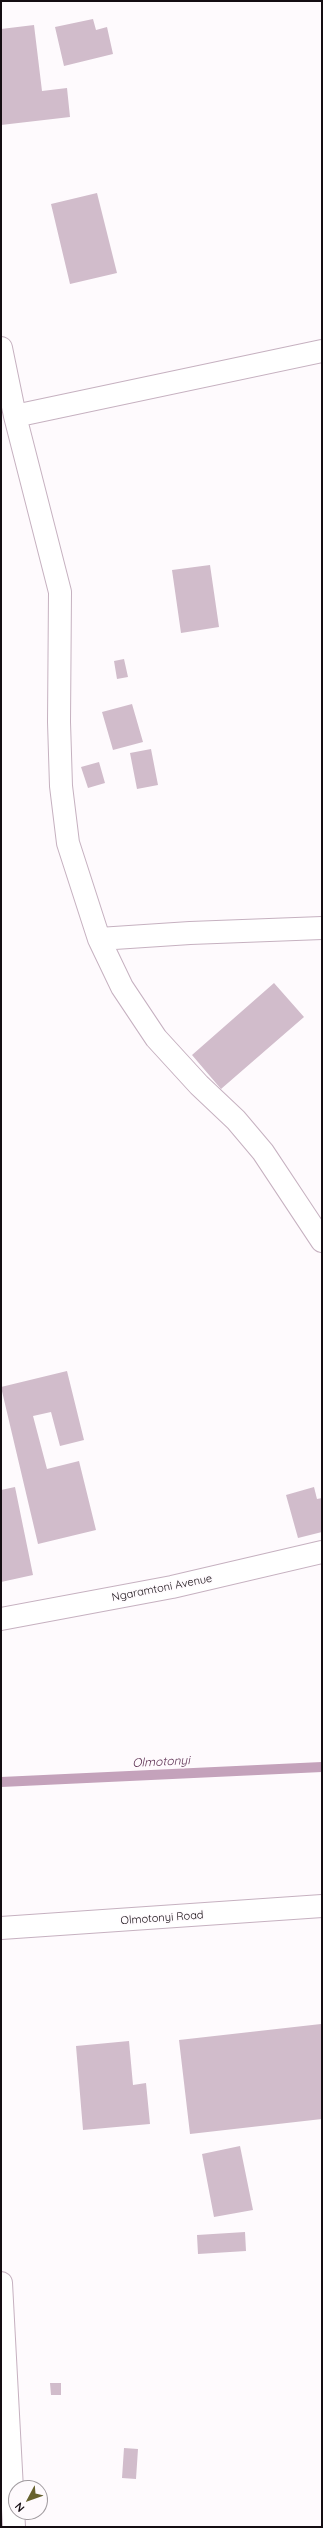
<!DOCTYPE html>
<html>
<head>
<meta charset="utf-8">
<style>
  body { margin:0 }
  #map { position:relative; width:323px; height:2528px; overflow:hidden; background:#fefafd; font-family:Quicksand,sans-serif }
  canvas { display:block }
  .frame { position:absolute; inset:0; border:2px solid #140d12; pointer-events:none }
  .north { position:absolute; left:8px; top:2480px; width:40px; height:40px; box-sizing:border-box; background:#fefafd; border:1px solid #a09b9f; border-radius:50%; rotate:229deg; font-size:11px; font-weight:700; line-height:16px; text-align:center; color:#140d12 }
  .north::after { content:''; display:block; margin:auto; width:14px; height:18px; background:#67622e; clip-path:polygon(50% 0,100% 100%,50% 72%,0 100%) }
</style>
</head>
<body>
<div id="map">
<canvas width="323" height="2528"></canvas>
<div class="frame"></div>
<div class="north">N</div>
</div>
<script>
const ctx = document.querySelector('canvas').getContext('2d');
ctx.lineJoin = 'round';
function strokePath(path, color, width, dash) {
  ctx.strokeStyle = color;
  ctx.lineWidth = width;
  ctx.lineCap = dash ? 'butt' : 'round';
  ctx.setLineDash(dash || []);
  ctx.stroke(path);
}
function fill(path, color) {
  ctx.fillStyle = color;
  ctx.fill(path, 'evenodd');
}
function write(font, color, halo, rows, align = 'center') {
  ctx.font = font + ' Quicksand,sans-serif';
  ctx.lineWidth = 3;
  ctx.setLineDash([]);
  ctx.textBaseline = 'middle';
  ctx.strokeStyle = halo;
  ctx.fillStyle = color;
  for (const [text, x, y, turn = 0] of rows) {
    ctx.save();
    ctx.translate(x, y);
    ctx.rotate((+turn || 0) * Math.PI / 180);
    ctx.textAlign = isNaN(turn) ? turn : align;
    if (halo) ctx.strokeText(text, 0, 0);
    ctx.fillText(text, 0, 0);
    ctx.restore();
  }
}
strokePath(new Path2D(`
  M1 1782 322 1767`), '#c4a2bb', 10);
fill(new Path2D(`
  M93 19 96 30 107 27 113 54 64 66 55 27Z
  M34 25 42 91 67 88 70 117 1 125V29Z
  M97 193 117 273 70 284 51 204Z
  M210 565 219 627 181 633 172 570Z
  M124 659 128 677 117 679 114 661Z
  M132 704 143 742 113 750 102 712Z
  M151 749 158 785 137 789 130 753Z
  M99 762 105 783 88 788 81 767Z
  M274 983 304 1017 221 1089 192 1055Z
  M67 1371 84 1440 60 1446 51 1412 33 1416 47 1469 79 1461 96 1530 38 1544 1 1387Z
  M15 1487 33 1575 1 1582V1490Z
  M314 1487 317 1499 322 1498V1532L298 1538 286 1495Z
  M321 2024 322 2119 190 2134 179 2040Z
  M129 2041 133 2085 146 2083 150 2124 83 2130 76 2046Z
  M240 2146 253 2210 214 2217 202 2154Z
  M245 2232 246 2251 198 2254 197 2235Z
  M50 2383H61V2395H51Z
  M124 2448 138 2449 136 2479 122 2478Z`), '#d1bccb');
const street = new Path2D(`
  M1 348 15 416 60 592 59 722 61 786 68 843 99 939 122 987 156 1038 199 1085 236 1120 263 1152 322 1241
  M15 416 322 351
  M99 939 190 933 322 928
  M1 1619 172 1587 322 1552
  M1 2283 14 2527`);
const secondary = new Path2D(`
  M1 1928 322 1906`);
strokePath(street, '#c6b1c0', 24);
strokePath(secondary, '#c6b1c0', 24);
strokePath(street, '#fff', 22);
strokePath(secondary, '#fff', 22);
write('11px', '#140d12', '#fefafd', [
  ["Ngaramtoni Avenue",162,1588,-11],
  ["Olmotonyi Road",162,1918,-4]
]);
write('italic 12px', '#592c4f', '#fefafd', [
  ["Olmotonyi",161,1762,-3]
]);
</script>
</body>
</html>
